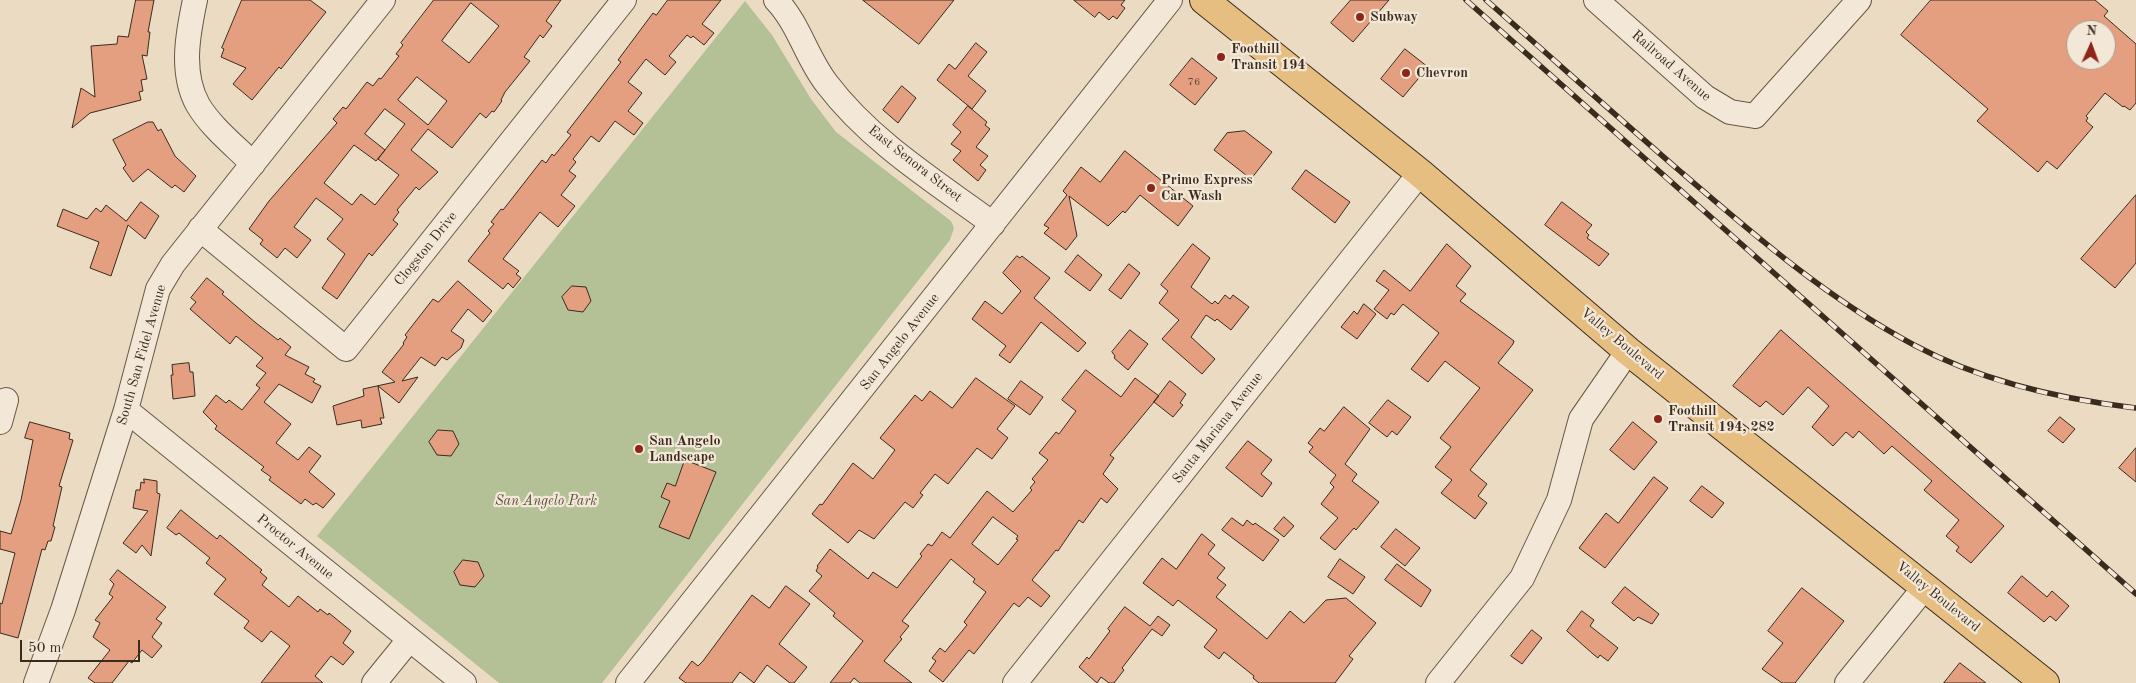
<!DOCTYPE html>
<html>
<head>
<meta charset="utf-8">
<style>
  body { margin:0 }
  #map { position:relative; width:2136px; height:683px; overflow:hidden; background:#ecdbc3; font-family:"Old Standard TT",serif }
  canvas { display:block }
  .north { position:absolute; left:2066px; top:20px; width:50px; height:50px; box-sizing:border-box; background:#f3e8d8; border:1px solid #a99c8d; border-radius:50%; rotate:2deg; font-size:14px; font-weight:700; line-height:20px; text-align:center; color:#3a2b1d }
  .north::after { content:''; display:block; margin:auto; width:18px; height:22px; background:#8f2418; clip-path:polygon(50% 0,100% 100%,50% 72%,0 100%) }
  .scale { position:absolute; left:20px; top:640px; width:120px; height:22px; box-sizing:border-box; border:2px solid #3a2b1d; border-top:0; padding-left:6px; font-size:15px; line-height:18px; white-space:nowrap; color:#3a2b1d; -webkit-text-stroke:4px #f3e8d8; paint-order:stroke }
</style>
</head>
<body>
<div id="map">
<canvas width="2136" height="683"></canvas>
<div class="north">N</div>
<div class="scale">50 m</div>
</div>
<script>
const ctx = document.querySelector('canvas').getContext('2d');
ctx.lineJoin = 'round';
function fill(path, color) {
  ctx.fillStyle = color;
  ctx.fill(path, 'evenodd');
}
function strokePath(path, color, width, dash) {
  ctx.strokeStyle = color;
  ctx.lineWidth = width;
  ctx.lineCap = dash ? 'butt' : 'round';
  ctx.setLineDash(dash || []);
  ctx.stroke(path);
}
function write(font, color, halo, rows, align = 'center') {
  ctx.font = font + ' "Old Standard TT",serif';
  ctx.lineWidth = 4.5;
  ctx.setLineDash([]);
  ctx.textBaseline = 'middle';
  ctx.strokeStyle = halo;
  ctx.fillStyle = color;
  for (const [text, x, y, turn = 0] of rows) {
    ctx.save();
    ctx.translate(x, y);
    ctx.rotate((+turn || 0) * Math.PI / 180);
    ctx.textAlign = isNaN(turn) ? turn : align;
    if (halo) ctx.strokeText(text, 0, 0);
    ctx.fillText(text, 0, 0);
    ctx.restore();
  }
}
fill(new Path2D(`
  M745 1 772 35 811 99 836 132 951 221 954 228 950 240 602 683H499L317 536Z`), '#b4c196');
const building = new Path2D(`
  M136 0H154L148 32H150L147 56 142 55 147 79 141 80 143 91 139 92 141 100 90 113 72 128 81 88 95 97 91 46 117 44 118 36 128 37Z
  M242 0H310L326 12 281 69 279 67 252 100 233 84 246 68 221 57 224 49 222 48Z
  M434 0H561L546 21 552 26 543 38 540 35 524 57 530 61 505 92 501 100 502 101 494 112 492 111 486 118 480 113 452 148 428 129 411 150 438 172 419 190 416 187 397 210 399 212 393 220 398 224 372 256 369 253 337 299 322 288 345 254 327 239 343 219 332 210 316 198 294 227 311 240 297 258 285 248 277 258 260 244 263 240 249 229 269 201 337 123 333 119 343 107 346 109 367 82 373 86 379 78 381 79 399 56 396 54 403 45 401 43ZM471 3 499 26 469 63 442 41ZM417 77 447 101 428 125 398 100ZM385 109 405 124 378 159 399 175 375 205 361 194 352 205 324 183 354 145 376 161 385 150 365 134Z
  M668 0H721L702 24 714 33 704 45 693 36 691 38 687 35 669 56 676 62 665 75 646 59 628 82 642 93 628 111 643 123 634 135 615 121 599 142 591 136 573 159 576 162 569 171 576 176 561 195 575 206 558 227 540 212 503 259 519 271 516 274 521 278 513 288 508 283 503 289 468 261 490 233 488 231 494 224 491 222 501 209 503 210 542 160 546 163 552 154 554 156 571 135 567 132 621 62 618 60 653 13 656 15Z
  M863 0H954L919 44Z
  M1074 0H1125L1121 5 1125 8 1117 19 1113 16 1109 20 1099 12 1095 17Z
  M1351 0H1389L1353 42 1331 23Z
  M1931 0H2095L2108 11 2104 16 2136 44V103L2130 110 2124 106 2123 107 2105 93 2086 116 2088 118 2086 121 2093 127 2057 169 2047 161 2038 172 1977 121 1988 109 1901 35ZM2076 30H2106V60H2076Z
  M976 43 987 52 968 76 986 91 972 109 937 80 949 64 955 69Z
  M1405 49 1428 67 1403 97 1381 79Z
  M1192 58 1217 78 1195 105 1170 85Z
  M902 86 916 98 898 123 883 110Z
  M968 106 987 122 985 125 990 129 976 147 988 156 980 165 986 170 978 181 953 160 961 151 951 144 961 132 953 125Z
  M148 122H153L158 131 161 129 175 156 196 176 184 192 175 185 172 188 148 169 133 182 123 168 126 165 113 140Z
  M1245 131 1272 152 1251 179 1214 150 1227 133Z
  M1125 151 1193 206 1178 226 1140 195 1125 213 1123 211 1108 226 1069 196 1077 236 1066 250 1044 233 1049 228 1044 225 1067 195 1063 191 1081 167 1100 182Z
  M1306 170 1350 202 1335 223 1292 189Z
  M2136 195V263L2115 288 2081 259Z
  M141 202 159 216 145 239 128 225 111 276 90 268 99 242 57 226 63 209 87 219 96 208 101 212 106 205 126 221Z
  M1562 202 1592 225 1586 232 1589 235 1587 238 1609 254 1599 266 1545 225Z
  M1193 244 1210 258 1191 287 1212 304 1215 301 1218 304 1225 295 1230 299 1233 295 1249 307 1231 330 1217 319 1215 321 1206 315 1191 337 1215 359 1202 374 1162 339 1179 320 1159 303 1168 291 1161 285Z
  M1447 244 1471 266 1456 286 1466 294 1460 301 1514 341 1513 344 1498 363 1533 390 1470 470 1487 484 1478 496 1487 503 1475 519 1441 493 1452 480 1435 467 1451 447 1440 438 1480 388 1445 361 1428 382 1411 369 1439 333 1403 304 1394 315 1391 313 1387 319 1374 309 1389 290 1376 281 1384 270 1410 291Z
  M1078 255 1102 275 1090 291 1065 272Z
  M1017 256 1020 258 1022 256 1050 278 1034 298 1086 343 1078 352 1041 322 1010 363 999 355 1006 346 972 319 985 301 1002 314 1021 291 1003 273Z
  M1129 264 1140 273 1121 299 1109 290Z
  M207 278 224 292 222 294 256 323 278 340 280 338 291 347 285 355 309 367 305 374 315 379 313 382 321 386 312 403 279 384 264 402 291 424 276 443 298 460 309 447 321 456 309 472 335 494 323 508 316 503 313 505 305 499 301 504 269 480 271 477 261 470 264 467 215 429 217 426 203 412 216 395 226 403 229 400 242 410 260 388 256 385 266 373 256 366 263 358 236 336 230 344 190 309 196 302 191 298Z
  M458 281 492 311 483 322 468 309 451 331 464 340 461 348 447 360 442 357 435 366 421 357 402 381 418 377 399 403 378 386 384 418H380L382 424 362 428 361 420 337 425 333 406 364 396 363 389 395 382 382 372 404 344 403 343 407 337 405 335 433 299 438 302Z
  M572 286 586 287 591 301 583 312 568 310 562 297Z
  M1364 304 1376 314 1357 339 1341 327 1354 311 1357 314Z
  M1130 330 1148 344 1128 370 1114 358 1115 356 1112 352Z
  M1781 330 2004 526 1971 563 1956 551 1959 547 1946 536 1959 520 1924 490 1932 481 1892 446 1884 454 1859 431 1853 438 1846 432 1833 446 1812 427 1829 406 1808 387 1783 415 1766 401 1760 407 1733 386Z
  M189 363 190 372H193L195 396 173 399 171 375H173L172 365Z
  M1086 370 1121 397 1135 378 1159 396 1110 455 1114 458 1103 474 1118 489 1107 503 1101 498 1083 523 1079 520 1058 551 1056 550 1032 580 1050 596 1041 607 1028 597 1019 607 1014 603 974 654 969 650 943 682 929 671 936 661 932 658 940 648 945 652 967 625 964 622 986 592 973 582 975 579 951 559 902 621 909 626 900 637 902 639 884 661 912 683H860L854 678 850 683H830L863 641 833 616 835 613 809 591 822 576 816 571 818 567 817 566 830 549 868 579 873 572 897 588 922 556 920 554 928 544 932 546 942 532 950 538 987 491 1013 512 1032 490 1030 488 1035 482 1032 479 1048 460 1039 453 1056 432 1059 434 1076 411 1062 400ZM993 517 1018 536 1016 539 1018 540 998 565 972 544Z
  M976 378 1015 406 997 429 1008 438 992 459 977 448 948 484 935 474 920 493 923 495 913 508 905 502 874 539 859 530 848 543 812 514 820 504 822 505 853 463 873 479 895 450 880 438 915 395 922 401 930 391 952 408Z
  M1021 381 1043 397 1030 415 1008 399Z
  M1170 381 1186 394 1180 403 1183 405 1173 417 1154 402Z
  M1388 400 1411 417 1397 435 1392 431 1387 437 1369 423Z
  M1344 407 1370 429 1345 464 1357 474 1352 481 1379 502 1356 530 1354 528 1335 550 1320 538 1338 518 1321 504 1334 487 1330 483 1336 475 1309 452 1313 447 1308 443 1320 428 1324 431Z
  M2060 417 2075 429 2063 443 2048 431Z
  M30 422 70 433 69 439 73 440 59 486 62 487 53 526 55 527 51 541H48L45 550 42 549 18 638 0 633V603L2 604 15 553 0 549V531L11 534 21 500 33 440 25 438Z
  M1633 422 1657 442 1634 470 1610 450Z
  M438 430 453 431 459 444 451 456 437 455 429 442Z
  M1248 441 1272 460 1261 474 1272 483 1262 497 1226 468Z
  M2136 448V482L2119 468Z
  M685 460 716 472 689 539 659 527 670 501 661 497 667 483 675 486Z
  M1654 477 1668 488 1605 568 1579 548 1606 513 1618 523Z
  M144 479 157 481V493L160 494 151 556 142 545 136 553 123 543 148 511 133 508 136 490H140L141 482 144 483Z
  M1702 486 1724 503 1712 518 1690 501Z
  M181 510 217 539 220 535 262 570 260 572 267 578 262 585 289 607 298 596 318 612 320 609 328 615 329 613 351 631 343 643 354 652 343 665 331 656 315 676 323 683H261L290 646 271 631 262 642 244 628 249 621 214 594 226 579 206 563 210 558 179 533 176 535 167 528Z
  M1284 517 1294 526 1284 537 1274 529Z
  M1232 518 1243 526 1247 520 1253 525 1255 523 1279 540 1263 561 1222 530Z
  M1396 529 1420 548 1405 566 1381 547Z
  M1202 534 1215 545 1208 554 1225 568 1217 578 1226 585 1216 597 1267 639 1290 611 1304 623 1326 600 1346 598 1376 623 1349 656 1353 659 1335 683H1259L1253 678 1254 676 1224 652 1219 659 1204 647 1217 630 1178 600 1173 606 1143 583 1162 558 1176 569Z
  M1340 559 1365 577 1353 594 1328 577Z
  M463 560 478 562 484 576 475 587 460 585 454 572Z
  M1397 564 1431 590 1421 607 1385 580Z
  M118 570 166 607 156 619 162 623 152 637 162 646 152 658 142 650 132 663 129 661 112 683H95L88 678 110 650 93 637 100 623 95 620 113 597 109 594 114 584 110 580Z
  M2022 576 2047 597 2052 591 2069 606 2056 621 2050 616 2044 622 2008 593Z
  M786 586 810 604 779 644 807 667 794 683H790L767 665 754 683 740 672 732 683H686L679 678 692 661 698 666 703 661 752 595 769 608Z
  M1625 587 1659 614 1652 624 1638 617 1634 621 1612 603Z
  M1802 588 1844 621 1795 683H1782L1762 669 1783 643 1768 631Z
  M1125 607 1150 626 1158 616 1170 625 1162 636 1152 629 1122 668 1124 670 1114 683H1109L1101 677 1097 683 1079 667 1087 657 1089 659 1110 631 1108 629Z
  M1582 611 1594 620 1590 626 1618 648 1608 661 1600 655 1598 658 1593 654 1567 631Z
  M1532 630 1542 638 1522 664 1511 656Z
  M1960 663 1986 683H1944Z`);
fill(building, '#e39f7f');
strokePath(building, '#3a2b1d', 1);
const minor = new Path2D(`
  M195 0C188 33 180 73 198 105 211 127 235 146 253 164
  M776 0C799 24 807 59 827 84 871 142 936 182 993 224
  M1596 0 1705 97 1730 112 1755 116 1859 0
  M200 229 346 349 624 0
  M126 410 464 683
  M0 422 6 400
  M36 683 63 610 126 410 158 289 173 264 383 0
  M374 683 409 640
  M628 683 1170 0
  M1015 683 1420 173
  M1438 683 1522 578 1559 500 1581 419 1628 351
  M1847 683 1925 587`);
const major = new Path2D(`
  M1204 0 1420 173 1628 351 2045 683`);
strokePath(minor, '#665746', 26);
strokePath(major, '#3a2b1d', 30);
strokePath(minor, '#f3e8d8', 24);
strokePath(major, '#e6be82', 28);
const rail = new Path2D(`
  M1466 0 2136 594
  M1486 0C1551 57 1615 115 1681 172 1754 235 1828 299 1914 345 1983 382 2060 399 2136 408`);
strokePath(rail, '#3a2b1d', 5.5);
strokePath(rail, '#f3e8d8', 4, [11]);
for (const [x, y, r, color] of [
  [1360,17,5,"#8f2418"],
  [1221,57,5,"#8f2418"],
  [1406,73,5,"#8f2418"],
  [1151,188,5,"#8f2418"],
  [1658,419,5,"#8f2418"],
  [639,449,5,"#8f2418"]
]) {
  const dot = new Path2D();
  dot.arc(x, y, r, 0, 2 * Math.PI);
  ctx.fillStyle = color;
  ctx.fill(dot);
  strokePath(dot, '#f3e8d8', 2);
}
write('11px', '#644836', null, [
  ["76",1194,82]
]);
write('bold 14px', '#3a2b1d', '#f3e8d8', [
  ["Subway",1370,17],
  ["Foothill",1231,49],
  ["Transit 194",1231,65],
  ["Chevron",1416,73],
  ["Primo Express",1161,180],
  ["Car Wash",1161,196],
  ["Foothill",1668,411],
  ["Transit 194, 282",1668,427],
  ["San Angelo",649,441],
  ["Landscape",649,457]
], 'left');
write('14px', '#3a2b1d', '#f3e8d8', [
  ["Railroad Avenue",1671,66,41],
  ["East Senora Street",915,164,38],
  ["Clogston Drive",426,249,-51],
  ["San Angelo Avenue",900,342,-52],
  ["Valley Boulevard",1622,344,40],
  ["South San Fidel Avenue",142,355,-74],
  ["Santa Mariana Avenue",1218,428,-52],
  ["Proctor Avenue",295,547,39],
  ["Valley Boulevard",1938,597,39]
]);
write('italic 14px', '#58503b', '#f3e8d8', [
  ["San Angelo Park",546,501]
]);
</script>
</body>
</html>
